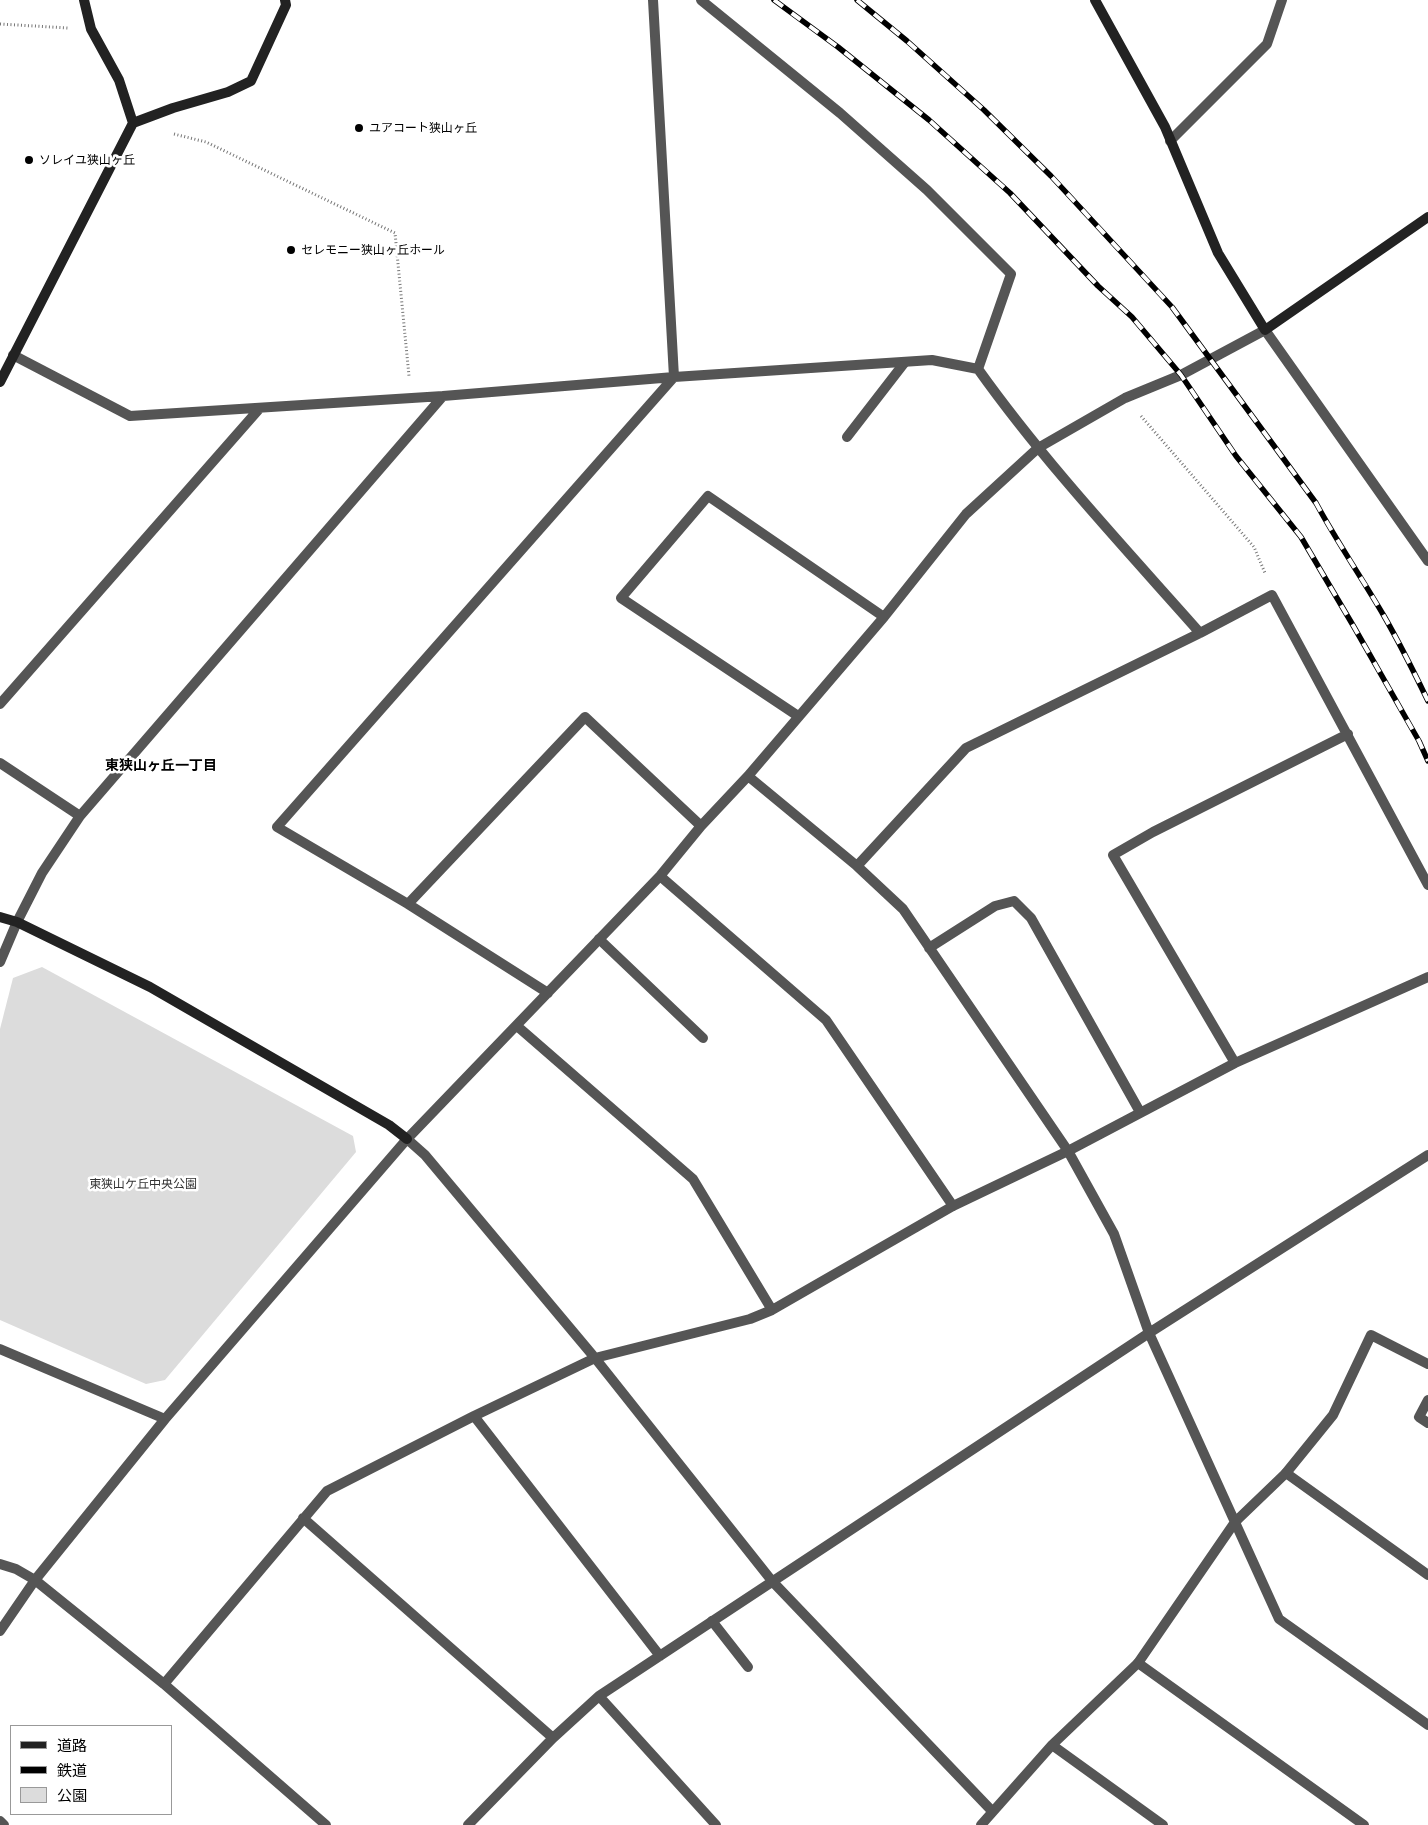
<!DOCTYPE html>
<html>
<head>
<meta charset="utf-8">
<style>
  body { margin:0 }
  #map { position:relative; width:1428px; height:1825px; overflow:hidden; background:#fff; font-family:"Golos Text","Noto Sans JP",sans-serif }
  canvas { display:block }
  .legend { position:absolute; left:10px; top:1725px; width:162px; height:90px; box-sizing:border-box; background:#fff; border:1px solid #999; margin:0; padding:6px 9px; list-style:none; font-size:15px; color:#000 }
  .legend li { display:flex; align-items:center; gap:10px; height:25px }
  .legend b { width:25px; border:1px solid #999 }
</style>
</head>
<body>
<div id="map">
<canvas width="1428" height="1825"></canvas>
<ul class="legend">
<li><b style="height:6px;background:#222"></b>道路</li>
<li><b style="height:6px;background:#000"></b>鉄道</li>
<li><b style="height:14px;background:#dcdcdc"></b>公園</li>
</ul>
</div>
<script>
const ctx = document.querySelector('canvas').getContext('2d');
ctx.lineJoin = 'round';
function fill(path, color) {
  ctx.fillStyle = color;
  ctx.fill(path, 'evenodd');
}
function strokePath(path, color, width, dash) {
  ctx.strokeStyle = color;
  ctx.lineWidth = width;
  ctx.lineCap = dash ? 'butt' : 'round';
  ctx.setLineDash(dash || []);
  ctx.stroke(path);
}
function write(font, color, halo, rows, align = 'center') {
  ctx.font = font + ' "Golos Text","Noto Sans JP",sans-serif';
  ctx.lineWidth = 5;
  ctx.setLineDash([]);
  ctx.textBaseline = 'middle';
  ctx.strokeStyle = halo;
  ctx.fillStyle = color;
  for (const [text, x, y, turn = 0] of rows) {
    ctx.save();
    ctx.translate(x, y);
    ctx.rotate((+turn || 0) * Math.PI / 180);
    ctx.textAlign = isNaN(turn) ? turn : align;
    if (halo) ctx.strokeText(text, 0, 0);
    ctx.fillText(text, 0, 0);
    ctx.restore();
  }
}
fill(new Path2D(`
  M42 967 353 1136 356 1152 165 1380 146 1384 0 1320V1029L13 978Z`), '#dcdcdc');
strokePath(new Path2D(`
  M0 24 68 28
  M174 134 206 142 395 233 409 376
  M1141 416 1254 547 1265 573`), '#777', 3, [1, 2.5]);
strokePath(new Path2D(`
  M847 437 905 362
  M599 939 703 1038
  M1428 1400 1419 1417 1428 1423
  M1286 1473 1428 1575
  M712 1621 748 1667
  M1138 1663 1364 1825`), '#555', 10);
strokePath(new Path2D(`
  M701 0 840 113 927 190 1011 274 978 369
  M1170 141 1267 44 1282 0
  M13 355 130 416 443 396 674 377 932 360 978 369C1045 463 1124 547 1200 633
  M0 704 260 408
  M798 716 621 598 708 496 884 617
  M0 763 80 816
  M748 776 857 866 903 909 1068 1151 1114 1234 1149 1333 1279 1619 1428 1725
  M857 866 966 748 1200 633 1272 595 1428 885
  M660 876 826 1020 953 1206
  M408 904 585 717 701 826
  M929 948 995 906 1014 901 1031 918 1140 1112
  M0 962 17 922 42 873 80 816 443 396
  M548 993 408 904 277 827 674 377 653 0
  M517 1026 693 1179 772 1310
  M1235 1063 1113 855 1153 832 1348 734
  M407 1139 425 1155 595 1358 772 1581 992 1811
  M0 1349 165 1419
  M474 1416 660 1656
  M303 1518 553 1738
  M0 1564 16 1569 35 1580 164 1684 326 1825
  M0 1631 35 1580 165 1419 407 1139 660 876 701 826 748 776 884 617 966 514 1038 448 1125 398 1181 375 1265 330 1428 561
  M164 1684 327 1491 474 1416 595 1358 750 1319 772 1310 953 1206 1068 1151 1235 1063 1428 977
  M599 1696 716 1825
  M1052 1745 1163 1825
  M0 1821 4 1825
  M468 1825 553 1738 599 1696 1149 1333 1428 1155
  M981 1825 1052 1745 1138 1663 1235 1522 1286 1473 1333 1415 1371 1335 1428 1364`), '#555', 10);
strokePath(new Path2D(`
  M84 0 91 29 119 80 133 123
  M1095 0 1165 127 1218 253 1265 330 1428 217
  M0 382 133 123 173 108 228 92 251 81 286 5 285 0
  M0 917 17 922 150 987 389 1125 407 1139`), '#222', 10);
const rail = new Path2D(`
  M774 0 838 47 929 120 1010 193 1098 286 1132 317 1181 375 1236 456 1301 537 1354 627 1419 741 1428 761
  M857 0 907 41 984 110 1051 176 1172 307 1316 503C1337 542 1362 578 1384 616 1400 644 1414 672 1428 701`);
strokePath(rail, '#000', 5.5);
strokePath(rail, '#fff', 4, [11]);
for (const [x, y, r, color] of [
  [359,128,5,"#000"],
  [29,160,5,"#000"],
  [291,250,5,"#000"]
]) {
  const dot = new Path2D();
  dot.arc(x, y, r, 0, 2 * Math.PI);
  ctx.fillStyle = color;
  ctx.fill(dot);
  strokePath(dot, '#fff', 2);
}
write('12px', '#000', '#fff', [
  ["ユアコート狭山ヶ丘",369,128],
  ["ソレイユ狭山ヶ丘",39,160],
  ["セレモニー狭山ヶ丘ホール",301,250]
], 'left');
write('12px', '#333', '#fff', [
  ["東狭山ケ丘中央公園",143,1184]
]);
write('bold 14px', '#000', '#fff', [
  ["東狭山ヶ丘一丁目",161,766]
]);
</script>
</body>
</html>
